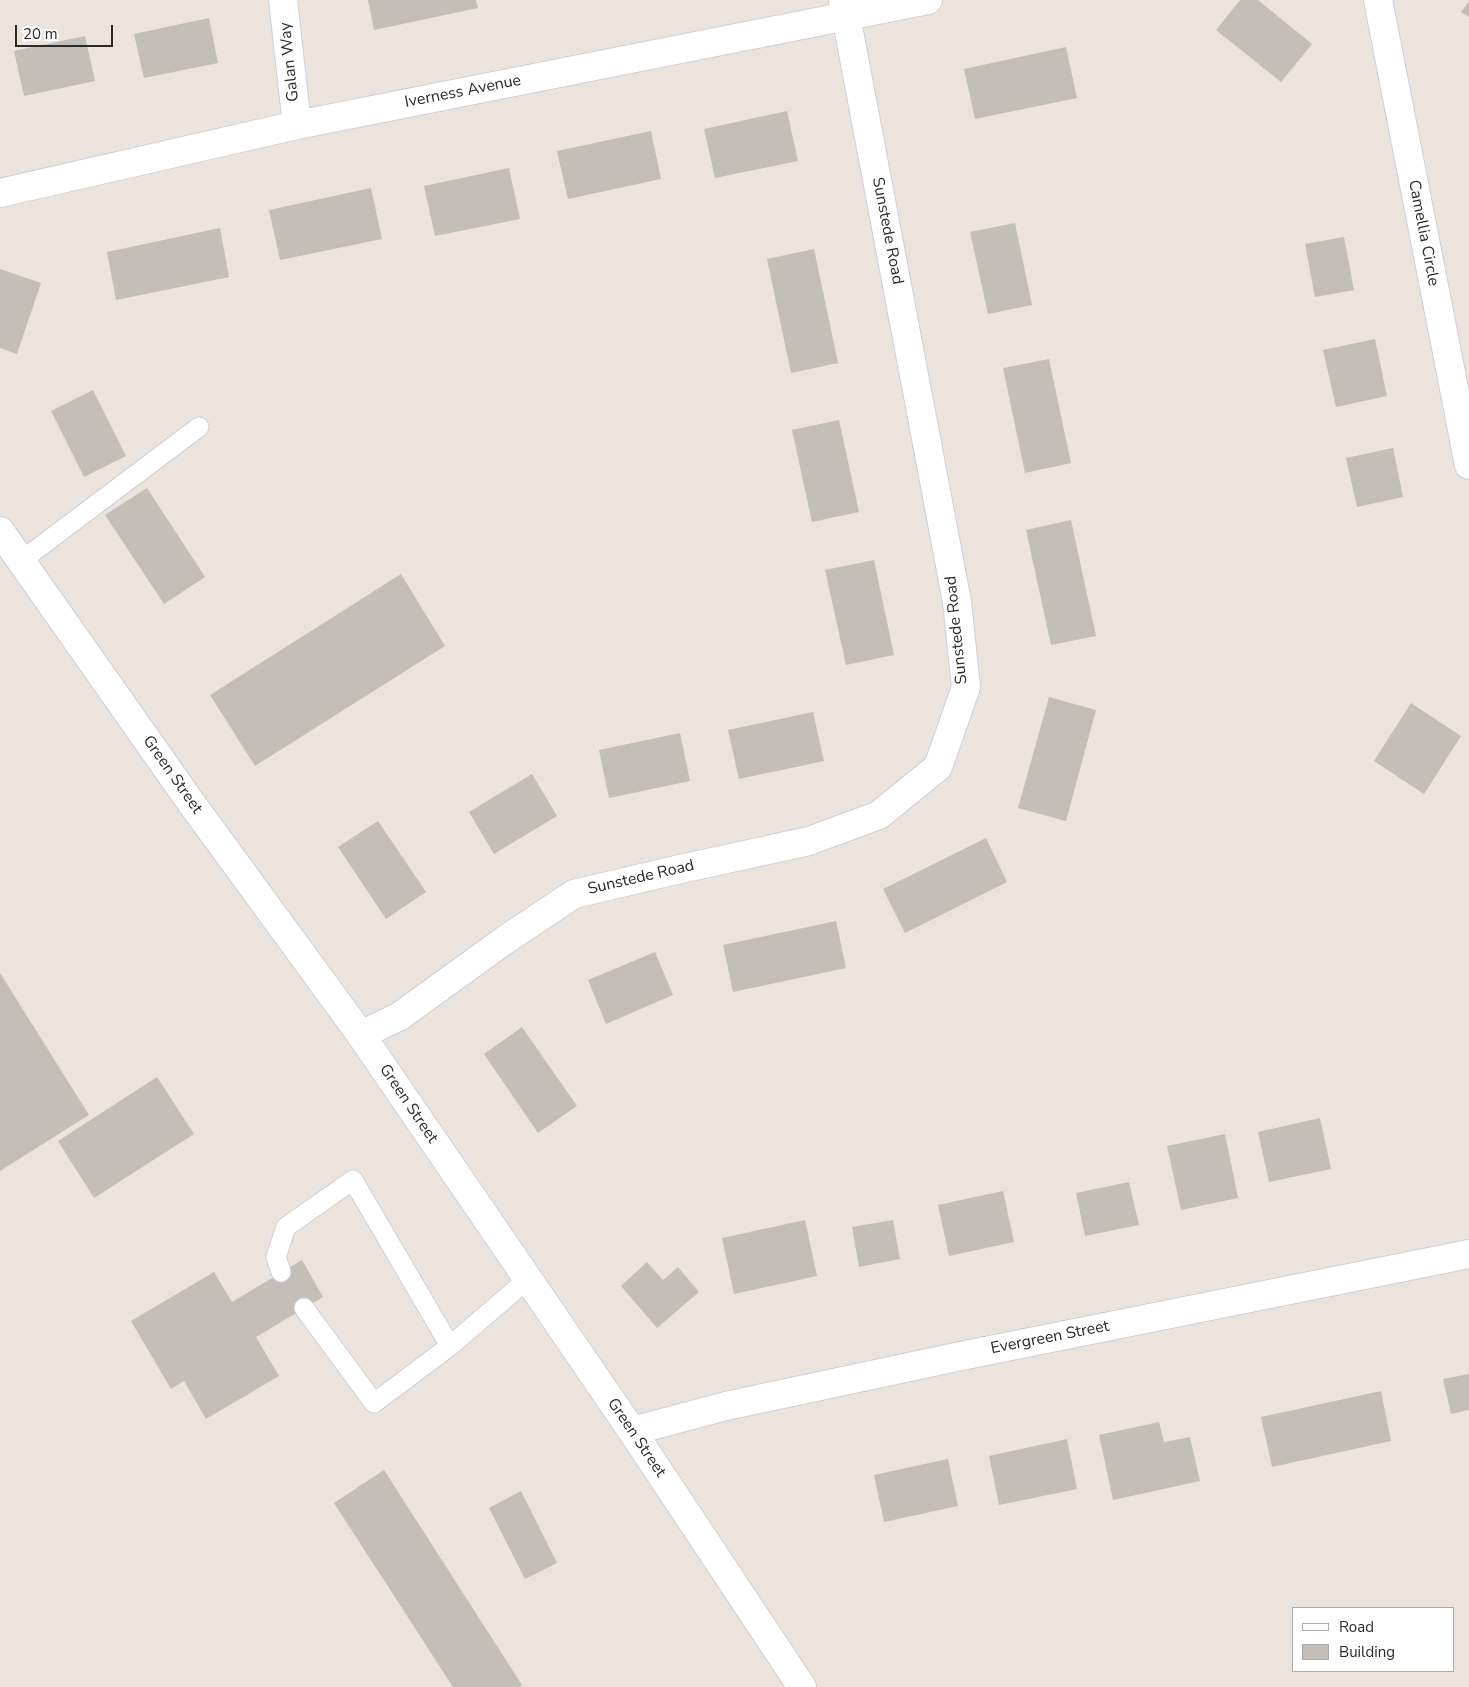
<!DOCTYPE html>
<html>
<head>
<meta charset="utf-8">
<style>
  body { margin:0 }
  #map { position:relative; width:1469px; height:1687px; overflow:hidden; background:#ebe3dc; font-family:"Nunito Sans",sans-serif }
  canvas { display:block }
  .legend { position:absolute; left:1292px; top:1607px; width:162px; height:65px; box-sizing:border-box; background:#fff; border:1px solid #aaa; margin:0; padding:6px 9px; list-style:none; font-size:15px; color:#2a2a2a }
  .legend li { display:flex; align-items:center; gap:10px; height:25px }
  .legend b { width:25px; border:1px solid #aaa }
  .scale { position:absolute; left:15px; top:25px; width:98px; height:22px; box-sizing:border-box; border:2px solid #2a2a2a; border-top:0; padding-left:6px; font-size:15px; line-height:18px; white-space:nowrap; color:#2a2a2a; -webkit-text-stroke:4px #fff; paint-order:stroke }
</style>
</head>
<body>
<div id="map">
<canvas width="1469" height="1687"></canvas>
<ul class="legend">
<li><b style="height:6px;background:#fff"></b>Road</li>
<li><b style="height:14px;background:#c4beb8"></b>Building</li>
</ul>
<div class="scale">20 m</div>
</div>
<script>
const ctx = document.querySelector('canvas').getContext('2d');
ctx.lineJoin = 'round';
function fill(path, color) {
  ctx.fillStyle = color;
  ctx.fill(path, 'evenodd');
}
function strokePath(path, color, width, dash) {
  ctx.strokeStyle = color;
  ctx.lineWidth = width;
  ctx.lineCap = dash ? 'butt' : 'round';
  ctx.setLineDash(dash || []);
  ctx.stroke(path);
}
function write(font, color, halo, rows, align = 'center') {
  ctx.font = font + ' "Nunito Sans",sans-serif';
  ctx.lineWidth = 4;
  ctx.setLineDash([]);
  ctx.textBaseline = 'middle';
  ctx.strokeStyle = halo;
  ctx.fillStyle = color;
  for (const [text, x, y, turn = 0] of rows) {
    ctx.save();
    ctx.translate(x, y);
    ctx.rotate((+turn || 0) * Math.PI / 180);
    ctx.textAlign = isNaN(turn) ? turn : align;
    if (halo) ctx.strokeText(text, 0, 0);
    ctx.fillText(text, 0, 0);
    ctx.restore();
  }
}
fill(new Path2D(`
  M368 0H476L478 8 374 30Z
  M1240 0H1258L1312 44 1281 82 1216 30Z
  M1469 1V17L1461 12Z
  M209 18 218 63 144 78 134 34Z
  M85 36 95 81 24 96 14 51Z
  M1066 47 1077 98 975 119 964 69Z
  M787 111 798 161 715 178 704 129Z
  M651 131 661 179 568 199 557 151Z
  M509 168 520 219 435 236 424 186Z
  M371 188 382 239 280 260 269 210Z
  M1015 223 1032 305 988 314 970 232Z
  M220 228 229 277 116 300 107 252Z
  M1344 237 1354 290 1315 297 1305 244Z
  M814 249 838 363 791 373 767 259Z
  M0 269 41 283 17 354 0 348Z
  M1375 339 1387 396 1336 407 1323 350Z
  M1049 359 1071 463 1025 473 1003 368Z
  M93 390 126 456 84 477 51 411Z
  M839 420 859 512 812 522 792 430Z
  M1393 448 1403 497 1357 507 1346 458Z
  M147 488 205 577 164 604 105 515Z
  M1071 520 1096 636 1051 645 1026 530Z
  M874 560 894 655 846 665 825 570Z
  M401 574 445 646 255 766 210 695Z
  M1049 697 1096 710 1066 821 1018 808Z
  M1411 703 1461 736 1424 794 1374 761Z
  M813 712 824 761 739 779 728 730Z
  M680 733 690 781 609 798 599 750Z
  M532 774 557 816 494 854 469 812Z
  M378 821 426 892 386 919 338 847Z
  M986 838 1007 882 905 933 883 889Z
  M836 921 846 968 733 992 723 945Z
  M655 952 673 995 606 1024 588 980Z
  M0 973 89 1115 0 1171Z
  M522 1027 577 1106 538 1133 484 1054Z
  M157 1077 194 1134 94 1198 58 1141Z
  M1320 1118 1331 1169 1269 1182 1258 1132Z
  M1225 1134 1238 1198 1181 1210 1167 1146Z
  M1129 1182 1139 1225 1085 1236 1076 1193Z
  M1003 1191 1014 1242 949 1256 938 1205Z
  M805 1220 817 1276 734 1294 722 1238Z
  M893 1220 900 1259 859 1267 852 1227Z
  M302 1260 323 1297 256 1337 279 1376 206 1419 184 1381 171 1389 131 1321 214 1272 232 1302Z
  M647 1262 663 1280 678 1267 699 1292 657 1328 621 1286Z
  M1469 1374V1410L1451 1414 1443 1379Z
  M1381 1391 1391 1441 1272 1467 1261 1417Z
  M1159 1422 1164 1442 1190 1437 1200 1481 1113 1500 1099 1435Z
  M1067 1439 1077 1489 999 1505 989 1456Z
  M948 1459 958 1506 884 1522 874 1475Z
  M384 1470 522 1685 519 1687H453L334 1503Z
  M521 1491 557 1563 525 1579 489 1508Z`), '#c4beb8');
const lane = new Path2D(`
  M21 561 199 427
  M281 1272 276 1257 286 1227 353 1180 450 1346 528 1279
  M304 1308 374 1403 450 1346`);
const street = new Path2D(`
  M283 0 297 125
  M1378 0 1469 465
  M0 193 297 125 928 0
  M361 1035 400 1016 505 940 574 894 676 870 809 841 879 815 938 767 966 687 957 602 843 0
  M632 1431 726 1406 961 1356 1469 1254`);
const secondary = new Path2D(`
  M0 531 192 804 361 1035 632 1431 802 1687`);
strokePath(lane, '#cbd0db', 21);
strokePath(street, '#cbd0db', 30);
strokePath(secondary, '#cbd0db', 30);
strokePath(lane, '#fff', 19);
strokePath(street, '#fff', 28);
strokePath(secondary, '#fff', 28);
write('16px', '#2a2a2a', '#fff', [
  ["Galan Way",290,62,-96],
  ["Iverness Avenue",463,92,-11],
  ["Sunstede Road",887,231,79],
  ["Camellia Circle",1423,233,79],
  ["Sunstede Road",957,630,-96],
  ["Green Street",172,775,55],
  ["Sunstede Road",641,878,-13],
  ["Green Street",408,1104,56],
  ["Evergreen Street",1050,1338,-11],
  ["Green Street",636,1438,56]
]);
</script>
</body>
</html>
